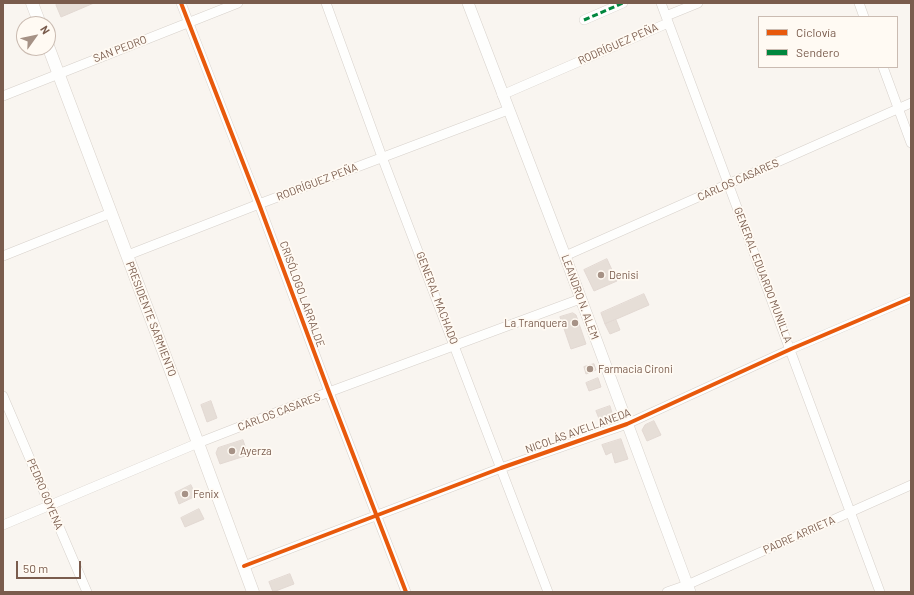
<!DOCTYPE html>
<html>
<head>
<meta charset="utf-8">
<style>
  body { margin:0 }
  #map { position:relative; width:914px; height:595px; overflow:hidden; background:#f9f5f0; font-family:Barlow,sans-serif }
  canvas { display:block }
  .frame { position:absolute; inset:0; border:4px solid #7a5c4d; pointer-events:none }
  .legend { position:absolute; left:758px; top:16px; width:140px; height:52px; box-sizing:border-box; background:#fffaf3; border:1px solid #cabbb1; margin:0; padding:5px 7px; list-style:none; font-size:12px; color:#7a5c4d }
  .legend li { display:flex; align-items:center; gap:8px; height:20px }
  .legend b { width:20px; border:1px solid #cabbb1 }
  .north { position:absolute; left:16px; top:16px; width:40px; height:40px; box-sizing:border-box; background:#fffaf3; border:1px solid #cabbb1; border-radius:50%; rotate:57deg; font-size:11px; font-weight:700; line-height:16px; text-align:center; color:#7a5c4d }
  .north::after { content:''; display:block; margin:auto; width:14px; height:18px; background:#a69286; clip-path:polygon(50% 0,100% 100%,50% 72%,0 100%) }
  .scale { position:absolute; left:16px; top:561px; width:65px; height:18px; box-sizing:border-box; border:2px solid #7a5c4d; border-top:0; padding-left:5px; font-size:12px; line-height:14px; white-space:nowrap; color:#7a5c4d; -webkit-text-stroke:3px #fffaf3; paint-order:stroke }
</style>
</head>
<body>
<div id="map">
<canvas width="914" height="595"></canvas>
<div class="frame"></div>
<ul class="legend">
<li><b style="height:5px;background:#e8590c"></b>Ciclovía</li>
<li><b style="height:5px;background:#00873e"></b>Sendero</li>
</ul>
<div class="north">N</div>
<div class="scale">50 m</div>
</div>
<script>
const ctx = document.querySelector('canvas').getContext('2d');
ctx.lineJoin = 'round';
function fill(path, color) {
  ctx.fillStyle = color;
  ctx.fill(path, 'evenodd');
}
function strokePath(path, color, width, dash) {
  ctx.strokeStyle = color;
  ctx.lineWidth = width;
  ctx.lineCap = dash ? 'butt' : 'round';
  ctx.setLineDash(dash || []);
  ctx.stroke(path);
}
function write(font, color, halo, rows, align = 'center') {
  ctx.font = font + ' Barlow,sans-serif';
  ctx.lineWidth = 3.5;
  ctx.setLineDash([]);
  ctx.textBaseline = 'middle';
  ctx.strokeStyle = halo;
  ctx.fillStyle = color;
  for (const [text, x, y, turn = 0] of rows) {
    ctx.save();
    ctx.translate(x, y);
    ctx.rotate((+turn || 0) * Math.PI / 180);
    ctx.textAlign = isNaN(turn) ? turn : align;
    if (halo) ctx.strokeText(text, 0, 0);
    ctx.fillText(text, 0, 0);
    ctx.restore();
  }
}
const building = new Path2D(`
  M61 3H94L61 17 56 5Z
  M607 259 617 281 594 291 584 270Z
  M644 294 649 305 605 324 601 313Z
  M573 313 576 315 586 344 571 349 560 317Z
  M616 320 620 330 610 334 605 324Z
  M594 364 596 370 586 374 584 367Z
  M598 378 601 387 589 391 586 383Z
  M211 401 217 418 207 422 201 405Z
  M610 406 613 416 609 423 602 426 596 411Z
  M654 421 661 435 647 441 642 430 645 425Z
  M621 439 628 459 615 463 612 452 606 455 602 445Z
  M243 440 248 455 220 464 216 453 218 448Z
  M191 485 196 496 179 504 175 493Z
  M199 509 204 519 185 527 181 518Z
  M290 574 294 584 273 592 269 582Z`);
fill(building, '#e6ded7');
strokePath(building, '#e2d8d2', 1);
const minor = new Path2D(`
  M181 3 259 204 329 392 406 592
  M326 3 382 157 548 592
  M661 3 880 592
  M859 3 864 17
  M666 16 698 3
  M584 20 623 3
  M883 67 911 143
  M502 95 668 23
  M3 96 238 3
  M128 255 259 204 508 110
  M3 256 111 213
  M565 256 911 103
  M3 396 87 592
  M3 525 198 443 329 392 580 299
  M244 566 501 468 627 424 791 349 911 298
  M667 592 687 585 911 485`);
const tertiary = new Path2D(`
  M468 3 565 256 690 592`);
const secondary = new Path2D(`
  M32 3 40 24
  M48 46 198 443 253 592`);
strokePath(minor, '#d7d1cb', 10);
strokePath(tertiary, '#d7d1cb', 12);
strokePath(secondary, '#d9d2cb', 13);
strokePath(minor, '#fefefd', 9);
strokePath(tertiary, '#fefefd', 11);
strokePath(secondary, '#fefefd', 12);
strokePath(new Path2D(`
  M584 20 623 3`), '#00873e', 3, [6, 3]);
strokePath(new Path2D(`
  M181 3 259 204 329 392 406 592
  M244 566 501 468 627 424 791 349 911 298`), '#e8590c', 4);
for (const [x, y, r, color] of [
  [601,275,4,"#a69286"],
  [575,323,4,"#a69286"],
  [590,369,4,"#a69286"],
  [232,451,4,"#a69286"],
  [185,494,4,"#a69286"]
]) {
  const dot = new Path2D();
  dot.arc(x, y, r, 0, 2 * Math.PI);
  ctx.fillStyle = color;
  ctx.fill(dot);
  strokePath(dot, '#fffaf3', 1.5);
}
write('11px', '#7a5c4d', '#fffaf3', [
  ["RODRÍGUEZ PEÑA",618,44,-24],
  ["SAN PEDRO",120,49,-21],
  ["CARLOS CASARES",738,180,-24],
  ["RODRÍGUEZ PEÑA",317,182,-21],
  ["GENERAL EDUARDO MUNILLA",763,275,69],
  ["CRISÓLOGO LARRALDE",302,294,70],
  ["LEANDRO N. ALEM",580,297,70],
  ["GENERAL MACHADO",437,298,69],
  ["PRESIDENTE SARMIENTO",151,319,69],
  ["CARLOS CASARES",279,412,-21],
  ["NICOLÁS AVELLANEDA",578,431,-20],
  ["PEDRO GOYENA",45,494,67],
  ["PADRE ARRIETA",799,535,-24]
]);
write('11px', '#7a5c4d', '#fffaf3', [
  ["Denisi",609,275],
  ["La Tranquera",567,323,"right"],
  ["Farmacia Cironi",598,369],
  ["Ayerza",240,451],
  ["Fenix",193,494]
], 'left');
</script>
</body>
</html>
